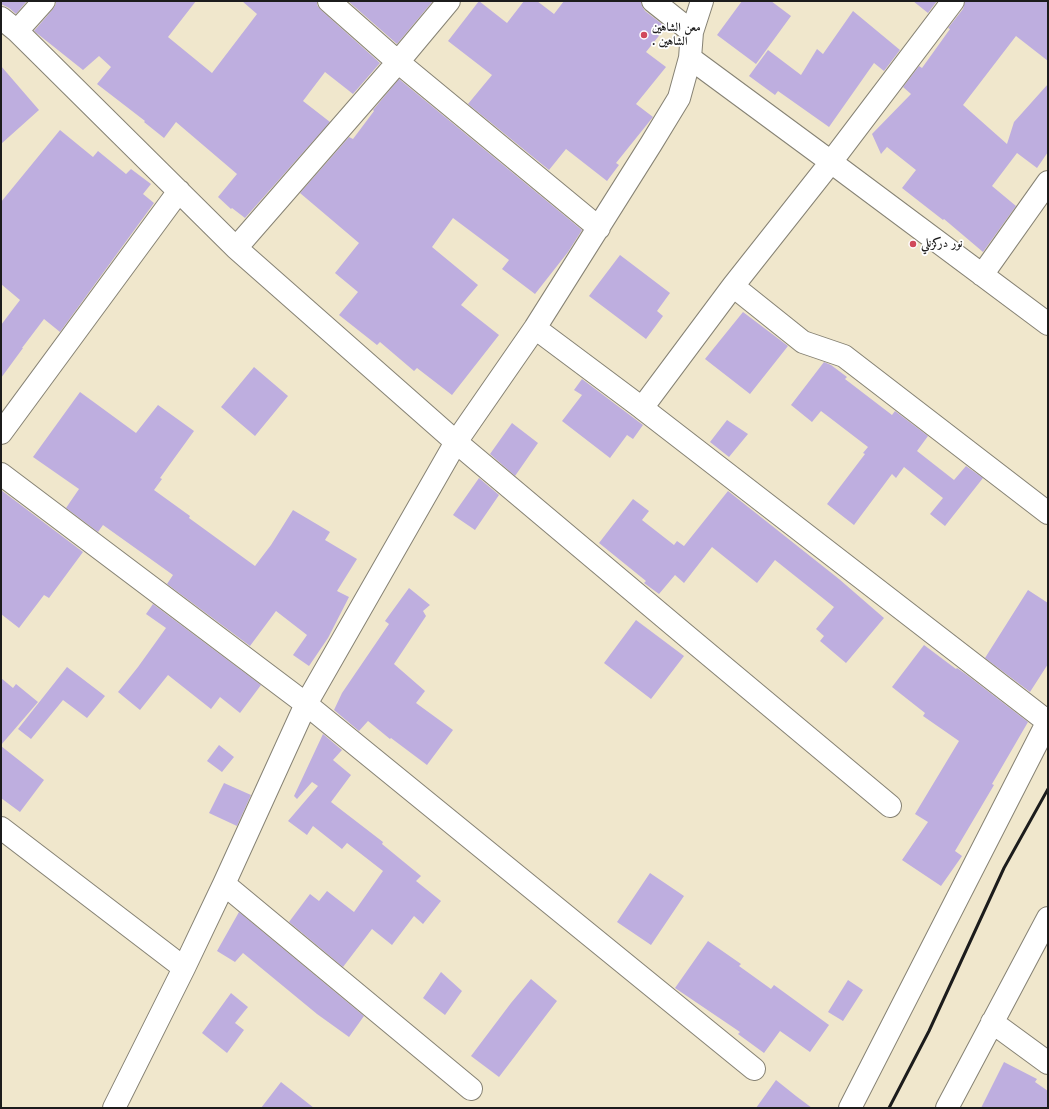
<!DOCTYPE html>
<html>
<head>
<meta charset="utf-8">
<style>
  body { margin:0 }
  #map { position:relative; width:1049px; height:1109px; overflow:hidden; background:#f0e7cc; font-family:"Old Standard TT",serif }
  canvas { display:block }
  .frame { position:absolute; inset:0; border:2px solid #1c1c1c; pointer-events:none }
</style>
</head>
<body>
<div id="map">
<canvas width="1049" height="1109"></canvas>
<div class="frame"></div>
</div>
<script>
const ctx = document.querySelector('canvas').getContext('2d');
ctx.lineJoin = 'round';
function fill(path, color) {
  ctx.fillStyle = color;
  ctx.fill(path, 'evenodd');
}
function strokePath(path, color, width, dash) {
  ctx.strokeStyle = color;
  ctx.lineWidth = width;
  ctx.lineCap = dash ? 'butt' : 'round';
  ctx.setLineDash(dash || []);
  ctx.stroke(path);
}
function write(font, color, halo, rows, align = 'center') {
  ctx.font = font + ' "Old Standard TT",Amiri,serif';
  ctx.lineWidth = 3.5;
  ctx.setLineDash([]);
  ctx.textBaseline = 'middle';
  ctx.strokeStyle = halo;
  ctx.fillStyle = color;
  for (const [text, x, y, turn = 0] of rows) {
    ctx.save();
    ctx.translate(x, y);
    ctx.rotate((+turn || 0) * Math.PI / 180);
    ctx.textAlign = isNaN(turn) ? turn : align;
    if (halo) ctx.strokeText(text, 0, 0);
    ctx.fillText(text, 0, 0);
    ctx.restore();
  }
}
fill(new Path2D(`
  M1 1H27L16 14 9 8 1 4Z
  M56 1H196L168 37 212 73 257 14 242 1H317V5L321 10 380 63 353 94 325 72 303 101 330 122 245 218 232 208 231 209 218 197 237 174 176 122 164 138 144 122 145 121 97 84 111 67 99 56 83 70 34 31 53 9 56 4Z
  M348 1H433L397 44Z
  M479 1 507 23 524 1H537L554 14 564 1H641L642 6 645 11 666 27 646 52 666 67 636 104 653 117 616 163 619 165 607 181 566 149 549 170 468 104 492 75 448 41Z
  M742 1H771L791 16 756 64 717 35Z
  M913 1H937L928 13Z
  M965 1H1048V61L1016 36 963 105 1007 144 1014 122 1048 84V152L1037 168 1017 153 992 186 1016 206 983 252 944 219 943 220 902 188 916 170 887 147 881 154 872 134 911 94 903 87 919 66 922 68 950 29 948 28 963 9Z
  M853 11 900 50 884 71 874 63 829 127 778 91 775 95 749 76 768 50 801 75 817 49 823 54Z
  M1 66 39 110 1 144Z
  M399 79 582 230 568 252 535 294 502 269 509 260 453 218 432 247 478 285 461 305 499 335 452 395 417 368 414 371 380 342 377 345 339 315 358 292 335 273 359 243 300 193 349 137 353 139 374 111 373 110Z
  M60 130 93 157 98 151 126 174 131 169 151 184 143 194 154 203 60 332 44 319 22 348H23L1 378V325L20 300 1 284V202Z
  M620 255 670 293 657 311 663 316 646 339 589 296Z
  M743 312 788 346 750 394 705 359Z
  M824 362 831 365 847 377 845 379 892 415 895 411 928 436 917 451 954 480 966 466 983 478 945 526 930 514 943 498 904 467 896 478 892 474 854 525 827 504 865 454 863 453 868 447 821 411 812 422 791 405Z
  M254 367 288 396 255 436 221 407Z
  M582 379 643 425 633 439 627 435 610 458 562 421 582 395 574 390Z
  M80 392 136 433 158 405 194 431 160 478 162 479 154 490 190 516 189 518 255 566 271 545 293 510 330 532 325 540 357 559 337 591 349 597 328 638 309 666 293 655 307 635 276 611 250 646 167 584 173 575 103 525 98 532 66 508 79 489 33 457Z
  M727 420 748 434 729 457 710 442Z
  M512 423 538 443 515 476 490 454Z
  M479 478 499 495 475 530 453 515Z
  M1 490 83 552 49 598 44 595 19 628 1 614Z
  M728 491 839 579 884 618 846 663 820 641 824 636 816 629 834 607 775 560 757 583 712 547 684 583 675 575 659 594 644 583 646 581 599 543 633 499 649 511 642 520 674 545 677 541 684 546Z
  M409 588 430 605 423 611 426 616 394 664 425 691 416 703 453 730 427 765 391 738 390 739 368 721 359 731 334 710 342 693 389 624 385 621Z
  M1028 590 1048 603V664L1030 692 985 658Z
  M153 604 261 685 240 713 220 697 211 709 168 675 140 710 118 692 138 667 166 628 146 614Z
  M636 620 684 656 651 699 604 663Z
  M924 645 956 669 957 668 967 675 1028 722 992 784 994 785 955 851 962 856 941 886 902 860 928 822 915 814 959 741 923 716 925 713 892 687Z
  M67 667 105 696 87 718 63 700 31 739 18 729Z
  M1 678 13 688 16 684 38 702 1 745Z
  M323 734 342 750 333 760 351 775 331 802 383 842 382 844 421 876 416 881 441 901 423 924 414 916 392 945 372 929 343 967 289 922 310 894 319 901 327 891 354 912 383 871 347 843 342 849 313 826 307 835 288 821 318 786 312 782 297 799 294 796Z
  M219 745 234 757 222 772 207 761Z
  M1 746 44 780 20 812 1 798Z
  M224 783 251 795 237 826 209 813Z
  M650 873 684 896 651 945 617 922Z
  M239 912 364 1016 349 1037 317 1014 243 953 235 962 217 951Z
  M708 941 741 964 739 966 771 989 774 985 829 1025 810 1052 780 1031 764 1053 738 1034 740 1032 675 988Z
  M441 972 462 991 445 1015 423 998Z
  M531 979 557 1001 499 1077 471 1056 511 1003Z
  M848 980 863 990 843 1021 828 1012Z
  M231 993 248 1007 235 1023 244 1030 227 1053 202 1033Z
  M1004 1062 1037 1079 1035 1082 1048 1091V1108H981Z
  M776 1080 796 1096 812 1108H756Z
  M281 1082 314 1108H261Z`), '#beaedf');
const minor = new Path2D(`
  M329 1 398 62 599 228
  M653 1 692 32
  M1 18 17 31 236 248 456 442 683 633 890 806
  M17 31 44 1
  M690 58 831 162 1048 324
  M236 248 398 62 449 1
  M982 275 1048 182
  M733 286 803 342 844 356 1048 513
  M535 328 642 408 733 286 831 162 953 1
  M642 408 1048 722
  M1 433 179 191
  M1 474 306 704 754 1069
  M1 828 184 968
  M224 884 471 1089
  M992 1022 1048 1063
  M114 1108 184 968 224 884 306 704 456 442 535 328 651 144 679 98 690 58 692 32 702 1
  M850 1108 1048 721
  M947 1108 1048 918`);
strokePath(minor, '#868274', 24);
strokePath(minor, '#fff', 22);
strokePath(new Path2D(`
  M889 1108 929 1031 1004 868 1048 789`), '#1c1c1c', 3);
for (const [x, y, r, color] of [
  [644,35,4,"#d1495b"],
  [913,244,4,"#d1495b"]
]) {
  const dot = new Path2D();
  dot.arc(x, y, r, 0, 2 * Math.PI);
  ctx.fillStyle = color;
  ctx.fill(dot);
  strokePath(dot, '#fff', 1.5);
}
write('bold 12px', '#1c1c1c', '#fff', [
  ["معن الشاهين",652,28],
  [". الشاهين",652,42],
  ["نور دركزنلي",921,244]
], 'left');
</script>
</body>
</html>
